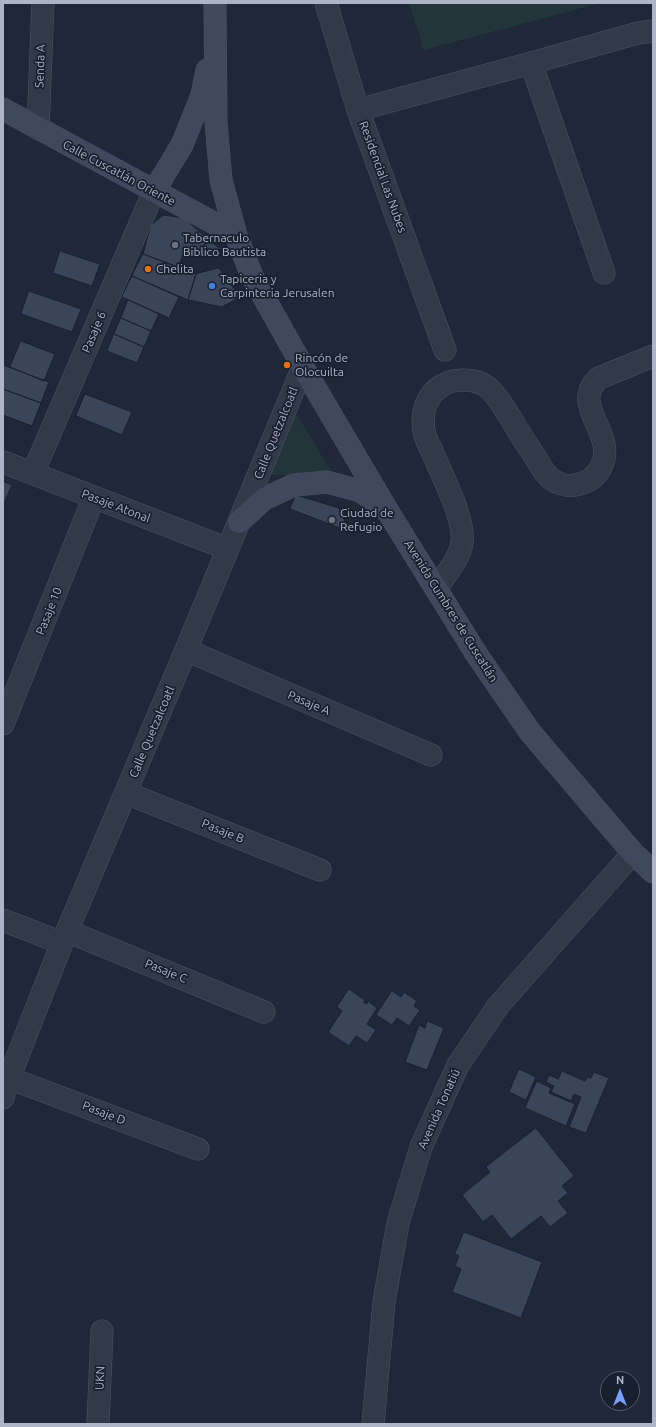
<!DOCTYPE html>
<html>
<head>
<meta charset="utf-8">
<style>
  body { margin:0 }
  #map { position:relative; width:656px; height:1427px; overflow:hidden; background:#1f2739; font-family:Ubuntu,sans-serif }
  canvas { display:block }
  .frame { position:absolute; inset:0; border:4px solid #acb4c6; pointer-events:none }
  .north { position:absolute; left:600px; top:1371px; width:40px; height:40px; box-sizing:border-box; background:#181f2e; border:1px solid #535b6b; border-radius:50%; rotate:0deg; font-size:11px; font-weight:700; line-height:16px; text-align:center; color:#acb4c6 }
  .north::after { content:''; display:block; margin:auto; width:14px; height:18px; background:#78a0ff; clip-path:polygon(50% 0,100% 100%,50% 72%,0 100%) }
</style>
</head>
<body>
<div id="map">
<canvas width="656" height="1427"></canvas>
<div class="frame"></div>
<div class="north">N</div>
</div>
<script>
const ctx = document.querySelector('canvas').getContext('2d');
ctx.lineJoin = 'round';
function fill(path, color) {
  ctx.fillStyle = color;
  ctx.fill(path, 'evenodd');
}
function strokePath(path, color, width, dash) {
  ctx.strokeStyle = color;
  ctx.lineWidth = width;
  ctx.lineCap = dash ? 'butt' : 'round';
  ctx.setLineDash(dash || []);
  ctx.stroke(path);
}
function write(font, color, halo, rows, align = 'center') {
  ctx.font = font + ' Ubuntu,sans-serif';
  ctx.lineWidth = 3.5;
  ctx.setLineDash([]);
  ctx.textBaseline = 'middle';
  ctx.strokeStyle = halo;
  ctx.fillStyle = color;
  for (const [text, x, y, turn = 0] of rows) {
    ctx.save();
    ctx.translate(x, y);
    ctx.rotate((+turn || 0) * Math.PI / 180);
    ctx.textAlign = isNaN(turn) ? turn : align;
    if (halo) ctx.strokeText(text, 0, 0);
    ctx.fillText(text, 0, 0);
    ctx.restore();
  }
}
fill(new Path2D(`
  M409 3H601L424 50Z
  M295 412 334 475H269Z`), '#21353a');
const building = new Path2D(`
  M164 215 184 218 209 240 200 250H185L178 267 143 254 151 225Z
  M209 240 220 249 209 257 200 250Z
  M60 251 100 264 92 286 53 273Z
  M143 254 196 274 188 300 132 276Z
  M219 268 240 297 222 307 188 300 196 274Z
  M132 276 179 297 169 318 122 297Z
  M29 291 81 309 72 332 21 314Z
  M128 300 159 314 151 331 121 318Z
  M121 318 151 331 144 347 114 334Z
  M114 334 144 347 137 363 107 351Z
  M21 341 55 354 44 381 10 367Z
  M3 365 49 382 41 403 3 389Z
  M3 389 41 403 32 426 3 415Z
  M85 394 132 412 122 435 76 416Z
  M3 481 12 485 3 506Z
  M296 495 339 508 350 532 290 509Z
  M349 989 365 1000 363 1002 367 1004 368 1001 377 1008 367 1024 376 1030 367 1043 356 1036 349 1046 328 1032 342 1011 337 1007Z
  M392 991 401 997 404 992 417 1001 414 1006 420 1010 409 1026 397 1018 392 1025 376 1015Z
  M427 1021 444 1028 427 1070 405 1062 419 1025 425 1028Z
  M519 1069 536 1077 526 1100 509 1092Z
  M562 1071 585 1081 587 1077 591 1078 594 1072 609 1078 586 1133 569 1127 581 1097 574 1094 571 1101 551 1092 554 1086 546 1082 549 1075 558 1079Z
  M537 1081 551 1088 549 1093 575 1104 566 1126 525 1108Z
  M536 1128 574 1176 562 1186 568 1193 558 1201 568 1213 550 1227 541 1216 511 1239 492 1215 483 1222 462 1195 490 1172 486 1167Z
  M464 1232 542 1262 521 1318 452 1292 461 1269 455 1266 459 1256 455 1254Z`);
fill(building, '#3a4559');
strokePath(building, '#1a2130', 1);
const minor = new Path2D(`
  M326 3 358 110 445 350
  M531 63 604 273
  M358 110 531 63 638 33 653 31
  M38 129 43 3
  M3 462 228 549
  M33 473 154 191
  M436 589C445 575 460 559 462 542 465 518 441 474 432 451 429 445 425 438 424 431 421 413 426 394 443 385 449 381 456 380 463 380 471 380 480 382 486 386 497 394 503 407 510 417 518 431 527 445 536 458 540 465 544 473 550 478 556 483 567 487 575 485 586 483 596 478 601 467 613 443 593 425 589 402 588 392 592 384 599 378L653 356
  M186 650 431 755
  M3 724 94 497
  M126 793 320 870
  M3 920 62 943
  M67 931 264 1012
  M9 1078 198 1149
  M3 1098 9 1078 62 943 186 650 303 367
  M98 1424 102 1331
  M373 1424 384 1302 398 1223 421 1147 458 1065 498 1006 633 853`);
const secondary = new Path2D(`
  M215 3 216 123 221 180 236 235 252 276 303 367 387 510 477 655 530 732 633 853 653 872
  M3 109 236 235
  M154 191 182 145 202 95 207 70
  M239 522 264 499 294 485 327 482 360 491 382 506`);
strokePath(minor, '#4d5464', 23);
strokePath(secondary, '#4d5464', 23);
strokePath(minor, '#323a49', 22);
strokePath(secondary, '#40485d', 22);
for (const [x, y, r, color] of [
  [175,245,4,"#6b7280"],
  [148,269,4,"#e8710a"],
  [212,286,4,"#3f7fe0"],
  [287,365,4,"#e8710a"],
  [332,520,4,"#6b7280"]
]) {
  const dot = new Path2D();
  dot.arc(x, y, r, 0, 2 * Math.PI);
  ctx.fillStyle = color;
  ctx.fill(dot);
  strokePath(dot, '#181f2e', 1.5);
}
write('12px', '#acb4c6', '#181f2e', [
  ["Senda A",40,66,-88],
  ["Calle Cuscatlán Oriente",119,173,28],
  ["Residencial Las Nubes",383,177,70],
  ["Pasaje 6",94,332,-67],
  ["Calle Quetzalcoatl",276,433,-68],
  ["Pasaje Atonal",116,506,21],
  ["Pasaje 10",49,611,-68],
  ["Avenida Cumbres de Cuscatlán",451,611,58],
  ["Pasaje A",309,703,23],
  ["Calle Quetzalcoatl",152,732,-67],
  ["Pasaje B",223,831,22],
  ["Pasaje C",166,971,22],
  ["Avenida Tonatiú",439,1109,-66],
  ["Pasaje D",104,1113,21],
  ["UKN",100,1378,-87]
]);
write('12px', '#acb4c6', '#181f2e', [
  ["Tabernaculo",183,238],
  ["Biblico Bautista",183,252],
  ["Chelita",156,269],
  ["Tapiceria y",220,279],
  ["Carpinteria Jerusalen",220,293],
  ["Rincón de",295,358],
  ["Olocuilta",295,372],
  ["Ciudad de",340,513],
  ["Refugio",340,527]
], 'left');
</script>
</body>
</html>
